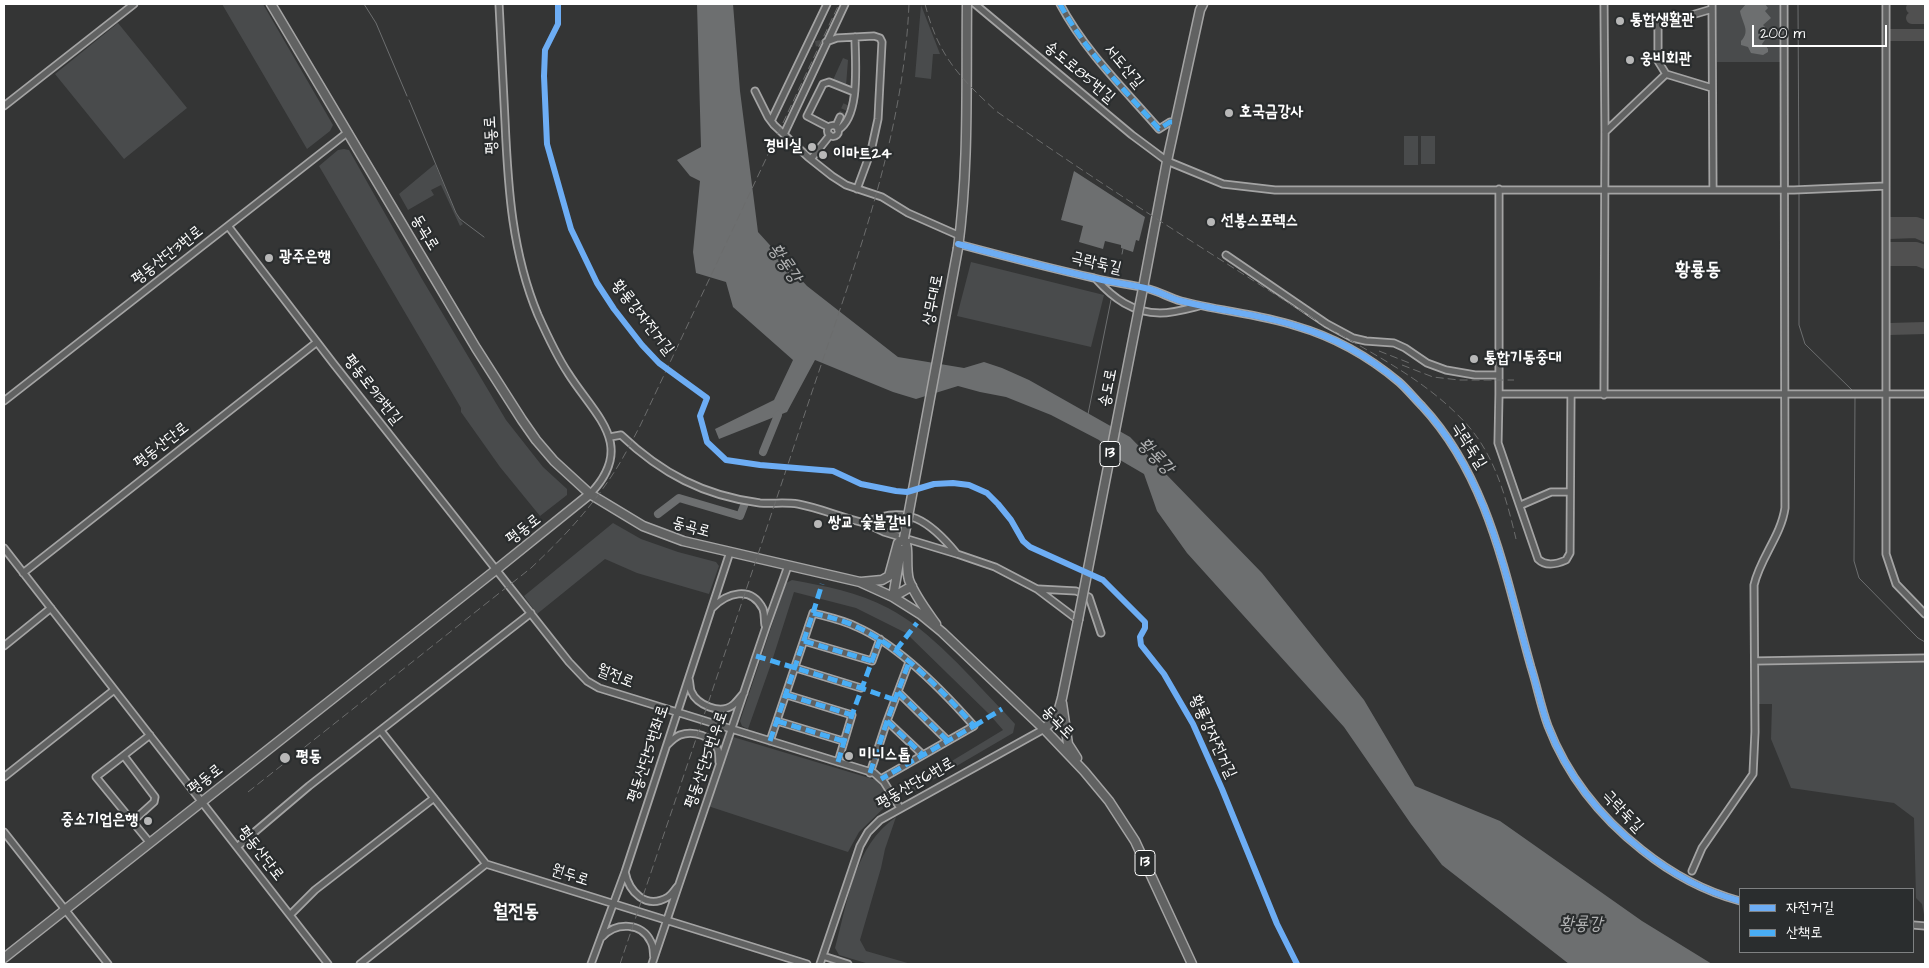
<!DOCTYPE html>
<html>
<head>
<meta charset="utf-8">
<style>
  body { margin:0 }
  #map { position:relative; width:1929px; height:968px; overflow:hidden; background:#343535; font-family:"Architects Daughter","Poor Story",sans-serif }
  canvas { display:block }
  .frame { position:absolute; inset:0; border:5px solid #fff; pointer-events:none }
  .legend { position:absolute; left:1739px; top:888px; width:175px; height:65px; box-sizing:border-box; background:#2a2d2e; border:1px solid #7f8182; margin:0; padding:6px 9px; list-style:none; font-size:15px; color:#fff }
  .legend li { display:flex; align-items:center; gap:10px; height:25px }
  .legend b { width:25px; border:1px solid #7f8182 }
  .scale { position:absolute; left:1752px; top:25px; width:135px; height:22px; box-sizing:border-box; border:2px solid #fff; border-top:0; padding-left:6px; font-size:15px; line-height:18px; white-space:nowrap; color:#fff; -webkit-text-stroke:4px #2a2d2e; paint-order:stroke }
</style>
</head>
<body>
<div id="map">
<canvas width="1929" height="968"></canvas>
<div class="frame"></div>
<ul class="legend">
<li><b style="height:6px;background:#6dadf4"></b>자전거길</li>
<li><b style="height:6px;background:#49aef6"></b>산책로</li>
</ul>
<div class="scale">200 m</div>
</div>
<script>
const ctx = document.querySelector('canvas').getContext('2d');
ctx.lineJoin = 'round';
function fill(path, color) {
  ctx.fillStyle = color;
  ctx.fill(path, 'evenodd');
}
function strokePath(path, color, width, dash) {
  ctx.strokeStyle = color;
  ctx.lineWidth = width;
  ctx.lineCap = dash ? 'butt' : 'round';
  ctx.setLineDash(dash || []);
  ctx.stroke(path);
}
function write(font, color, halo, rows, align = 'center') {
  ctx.font = font + ' "Architects Daughter","Poor Story",sans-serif';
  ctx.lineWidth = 4.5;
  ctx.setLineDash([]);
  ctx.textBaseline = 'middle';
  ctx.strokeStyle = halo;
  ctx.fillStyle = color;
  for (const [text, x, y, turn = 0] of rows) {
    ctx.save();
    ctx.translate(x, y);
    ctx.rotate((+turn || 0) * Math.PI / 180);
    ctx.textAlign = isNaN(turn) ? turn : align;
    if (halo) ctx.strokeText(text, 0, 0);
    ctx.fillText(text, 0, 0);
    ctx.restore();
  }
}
fill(new Path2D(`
  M222 4H263L333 125 330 131 307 149Z
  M1716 4H1780V62H1717Z
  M921 5 940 54H933L931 79 915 77Z
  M118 23 187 108 124 159 55 74Z
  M843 58 848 60 846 86 833 80Z
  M1404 136H1418V165H1404Z
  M1421 136H1435V164H1421Z
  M344 149 349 150 422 279 506 420 543 467 567 489V495L540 516 500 467 461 412V408L319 166 338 150Z
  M435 164 456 214 463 224 460 226 441 185 431 190 434 195 408 210 399 194Z
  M971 262 1104 295 1091 347 957 316Z
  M613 523 641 539 678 552 716 562 719 566 709 594 637 573 605 559 537 614 524 596Z
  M792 580C825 586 858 592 888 608 931 630 971 678 1005 713L1015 724 1013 733 907 795 899 793 1003 730 990 715 906 633 856 608 794 592 771 664 748 729 742 726 740 721 786 583Z
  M1925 661V920L1922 904 1916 898 1914 818 1894 803 1791 788 1771 739 1772 704H1759L1757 667 1761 662Z
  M733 737 876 780 883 786 890 799 889 803 859 832 848 852 708 806Z
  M896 817 885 849 881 868 860 940 866 951 911 964H869L839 955 835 948C848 901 854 846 896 817Z`), '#494b4c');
fill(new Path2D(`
  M697 4H733L740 91 758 232 807 286 898 357 964 368 984 362 1002 368 1029 380 1130 437 1262 573 1364 700 1415 786 1500 821 1642 921 1712 964H1569L1442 865 1411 824 1344 727 1187 553 1157 511 1144 474 1120 460 1099 440 1051 415 1006 397 980 392 958 386 916 399 893 392 815 360 787 412 719 439 715 429 774 400 793 360 733 307 726 282 696 273 693 252 700 181 690 176 677 160 701 147Z
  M1746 4H1765L1768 8 1765 11 1771 18 1763 25 1765 27 1767 37 1762 44 1763 46H1766L1768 49V52L1763 55 1751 53 1748 47 1741 45V41C1751 31 1742 23 1740 11Z
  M1074 171 1145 217 1139 241 1136 240 1133 252 1121 248V245L1105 241 1103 249 1079 242 1083 226 1061 220Z`), '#6d6f70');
strokePath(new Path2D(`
  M364 4 376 23 407 96
  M1798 4 1799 188
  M409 100 456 213 460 219 484 237
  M1799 192V325L1805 344 1853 391
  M1122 254 1123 249
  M1855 397 1854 561 1859 578 1918 638 1925 642
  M1088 414 1111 300`), '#6d6f70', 1);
strokePath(new Path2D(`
  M763 452 778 415
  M658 514 679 498 740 516 745 503`), '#6d6f70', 8);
strokePath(new Path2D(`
  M1912 8H1925
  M1912 18H1925
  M1888 35H1925
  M1888 223H1916L1925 226
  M1889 233 1916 232 1925 236
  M1889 248H1916L1925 251
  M1889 260H1917L1925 263
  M1890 329 1925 328`), '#505050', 12);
strokePath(new Path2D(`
  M807 45 826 42
  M840 117 847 102`), '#484949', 5.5, [5.5, 3]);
const minor = new Path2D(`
  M499 4C501 43 503 82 505 121 508 188 512 253 538 315 547 335 556 355 568 373 595 416 637 445 590 494
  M975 4 1132 135 1167 161 1223 184 1275 190H1794L1886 186
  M1060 4C1085 51 1124 89 1159 129L1170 122H1176
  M1604 4 1605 132 1604 395
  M1712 4 1713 189
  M1886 4V554L1896 584 1925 614
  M826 42 837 38 874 36 880 38 882 42 878 119 871 151 857 189
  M1666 74 1658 61V25L1712 9
  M755 91 768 117 774 125 808 157 832 176 846 185 882 197 908 213 960 236
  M4 106 134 4
  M771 121 827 4
  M827.5 131a5.5 5.5 0 1 1 11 0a5.5 5.5 0 1 1-11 0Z
  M836 126 840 117
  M828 127 807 116 823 84 829 82 854 92
  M838 130C861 116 855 61 855 37
  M1605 132 1666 74 1712 88
  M784 134 845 4
  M811 159 830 135
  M1499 189V394H1925
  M228 226 333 363 569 662 587 681 599 688 874 773 884 782 900 808
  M958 244C1003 256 1049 268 1094 278 1112 283 1131 284 1149 289 1160 292 1170 298 1181 301 1219 311 1259 314 1296 326 1334 337 1368 356 1399 382 1407 389 1414 398 1422 406 1489 478 1505 575 1531 667 1537 686 1541 707 1548 726 1567 775 1600 817 1642 850 1672 874 1703 891 1740 901
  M1226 255 1327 324 1353 338 1366 341 1394 343 1405 348 1427 363 1446 370 1475 375H1499
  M1096 279C1113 298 1133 313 1160 313 1173 313 1187 309 1199 306
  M1499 394 1498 443 1538 559C1546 567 1557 564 1566 560L1570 553 1571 395
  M4 401 348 132
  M610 437 621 435C661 473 704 496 760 503 772 504 785 502 798 504 820 508 842 518 865 523 906 503 930 521 957 554
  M1521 505 1551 492H1570
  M865 523 884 532 957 554 995 567 1037 589 1078 620
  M4 548 328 964
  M23 573 317 342
  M1038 589 1076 591 1089 597 1101 633
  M712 608C727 593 751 585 763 609 765 615 764 620 765 625
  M804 641 872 661 880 639
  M4 646 51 608
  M1755 661 1925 658
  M796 668 861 688
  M689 679C690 683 690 688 691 691 697 705 720 715 733 705 737 702 740 697 744 693
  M898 692 947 740
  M787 695 852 715 838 762
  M777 721 843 741
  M887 721 923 755
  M381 731 486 864 807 964
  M770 741 813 613C828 617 843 620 857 627 898 645 944 692 974 726L881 779
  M667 745C671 741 675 737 680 735 693 730 713 736 718 750 719 754 719 759 719 762
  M124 756 155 797 154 802 133 821
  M870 773 887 721 909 662
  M4 777 114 690
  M4 832 108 964
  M150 843 96 777 150 735
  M237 847 309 786 531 613
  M1692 871 1702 848 1753 774 1755 732 1754 585C1760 558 1781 536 1785 508L1784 4
  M625 872C629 892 646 910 668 897 673 894 674 890 678 886
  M290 915 315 890 434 798
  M1913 925 1925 926
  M602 937C616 922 642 922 651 942 654 947 653 953 654 958
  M823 956 848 964
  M360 964 486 864
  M591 964 625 872 730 552
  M652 964 766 627 788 566
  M820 964 860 846 868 832 880 820 1044 729`);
const major = new Path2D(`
  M271 4 476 348 522 420 536 440 554 461 590 494 643 526 683 541 860 582 893 597 920 614 942 632 1044 729 1084 771 1109 801 1135 841 1192 964
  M958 248C969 167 966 85 967 4
  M1143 288 1167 161 1200 10 1203 4
  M904 538C910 548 905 566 909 580 915 596 926 610 936 624
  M861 582 882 580 889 576 898 543 904 538
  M893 597 901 550
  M893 597 912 586
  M1062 703 1068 744 1077 758
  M1044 729 1057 716 1062 698 1078 620
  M4 958 497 569 590 494`);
strokePath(minor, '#a4a4a4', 9);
strokePath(major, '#a4a4a4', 11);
strokePath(minor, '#616262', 5.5);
strokePath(major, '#616262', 8);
strokePath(new Path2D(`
  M925 4C938 55 958 76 996 111 1097 182 1202 248 1306 314 1363 350 1426 377 1470 428 1496 459 1507 501 1516 539
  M1379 351 1412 364
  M1402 365 1433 377 1459 380H1514
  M248 792 531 568C564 537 594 505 618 466 626 453 633 439 640 426L839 4
  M620 964C682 781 744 597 805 413 849 279 903 146 909 4`), '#6b6c6c', 1, [8, 4]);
const majorBridge = new Path2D(`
  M904 538 958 248
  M1078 620 1143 288`);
strokePath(majorBridge, '#a4a4a4', 11, []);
strokePath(majorBridge, '#616262', 8);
strokePath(new Path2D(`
  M1060 4C1085 51 1124 89 1159 129L1170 122H1176
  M813 613 822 584
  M804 641 872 661
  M896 650 917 623
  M756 656 861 688 895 700
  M898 692 947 740
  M787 695 852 715
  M777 721 843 741
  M887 721 923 755
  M974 726 1002 709
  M770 741 813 613C828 617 843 620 857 627 898 645 944 692 974 726L881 779
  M838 762 852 715 880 639
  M870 773 887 721 909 662`), '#49aef6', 5, [10, 5]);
strokePath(new Path2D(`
  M558 4V24L545 50 544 76 547 144 571 229 597 283 614 309 642 345 659 363 707 398 700 416 707 442 726 460 760 465 833 471 861 484 896 491 907 492 934 484 953 483 969 485 987 493 998 504 1011 520 1023 541 1030 547 1103 580 1145 622V628L1140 637 1141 645 1164 674 1193 724 1222 789 1277 924 1297 964
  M958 244C1003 256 1049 268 1094 278 1112 283 1131 284 1149 289 1160 292 1170 298 1181 301 1219 311 1259 314 1296 326 1334 337 1368 356 1399 382 1407 389 1414 398 1422 406 1489 478 1505 575 1531 667 1537 686 1541 707 1548 726 1567 775 1600 817 1642 850 1672 874 1703 891 1740 901`), '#6dadf4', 6);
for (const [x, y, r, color] of [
  [1620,21,5,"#b8b8b8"],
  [1630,60,5,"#b8b8b8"],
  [1229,113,5,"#b8b8b8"],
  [812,147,5,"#b8b8b8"],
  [823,155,5,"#b8b8b8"],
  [1211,222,5,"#b8b8b8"],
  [269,258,5,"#b8b8b8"],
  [1474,359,5,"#b8b8b8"],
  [818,524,5,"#b8b8b8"],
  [849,756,5,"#b8b8b8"],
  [285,758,6,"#b8b8b8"],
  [148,821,5,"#b8b8b8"]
]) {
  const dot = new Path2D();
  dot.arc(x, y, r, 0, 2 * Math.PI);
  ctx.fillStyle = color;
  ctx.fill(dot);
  strokePath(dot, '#2a2d2e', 2);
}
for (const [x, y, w] of [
  [1110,454,20],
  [1145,863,20]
]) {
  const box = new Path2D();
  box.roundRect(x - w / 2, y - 12.5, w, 25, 4);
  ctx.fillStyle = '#2a2d2e';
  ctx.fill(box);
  strokePath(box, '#fff', 1);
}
write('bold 15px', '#fff', null, [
  ["13",1110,454],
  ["13",1145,863]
]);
write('bold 16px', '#fff', '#2a2d2e', [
  ["통합생활관",1630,21],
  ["웅비회관",1640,60],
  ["호국금강사",1239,113],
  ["경비실",802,147,"right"],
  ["이마트24",833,155],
  ["선봉스포렉스",1221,222],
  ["광주은행",279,258],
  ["통합기동중대",1484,359],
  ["쌍교 숯불갈비",828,524],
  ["미니스톱",859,756],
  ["평동",296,758],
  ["중소기업은행",138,821,"right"]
], 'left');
write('16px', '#fff', '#2a2d2e', [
  ["서도산길",1123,67,50],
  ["송도로85번길",1079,73,40],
  ["평동로",492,135,-93],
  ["동곡로",424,233,59],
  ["평동산단3번로",168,256,-38],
  ["극락둑길",1096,264,13],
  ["상무대로",934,300,-79],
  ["황룡강자전거길",642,318,52],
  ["송도로",1109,388,-79],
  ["평동로913번길",372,390,52],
  ["평동산단로",162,446,-38],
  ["극락둑길",1468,446,58],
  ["동곡로",691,528,16],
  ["평동로",524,530,-38],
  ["월전로",615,677,22],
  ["동곡로",1057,723,45],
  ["황룡강자전거길",1212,737,65],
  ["평동산단5번좌로",649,754,-72],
  ["평동산단5번우로",707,760,-71],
  ["평동로",206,780,-38],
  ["평동산단6번로",916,784,-30],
  ["극락둑길",1622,812,46],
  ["평동산단로",260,854,52],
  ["원두로",570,876,18]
]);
write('italic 18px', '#b2b3b4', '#2a2d2e', [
  ["황룡강",784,264,55],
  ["황룡강",1155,457,46],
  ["황룡강",1581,925]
]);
write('bold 19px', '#fff', '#2a2d2e', [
  ["황룡동",1698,271],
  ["월전동",516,913]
]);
</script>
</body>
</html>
